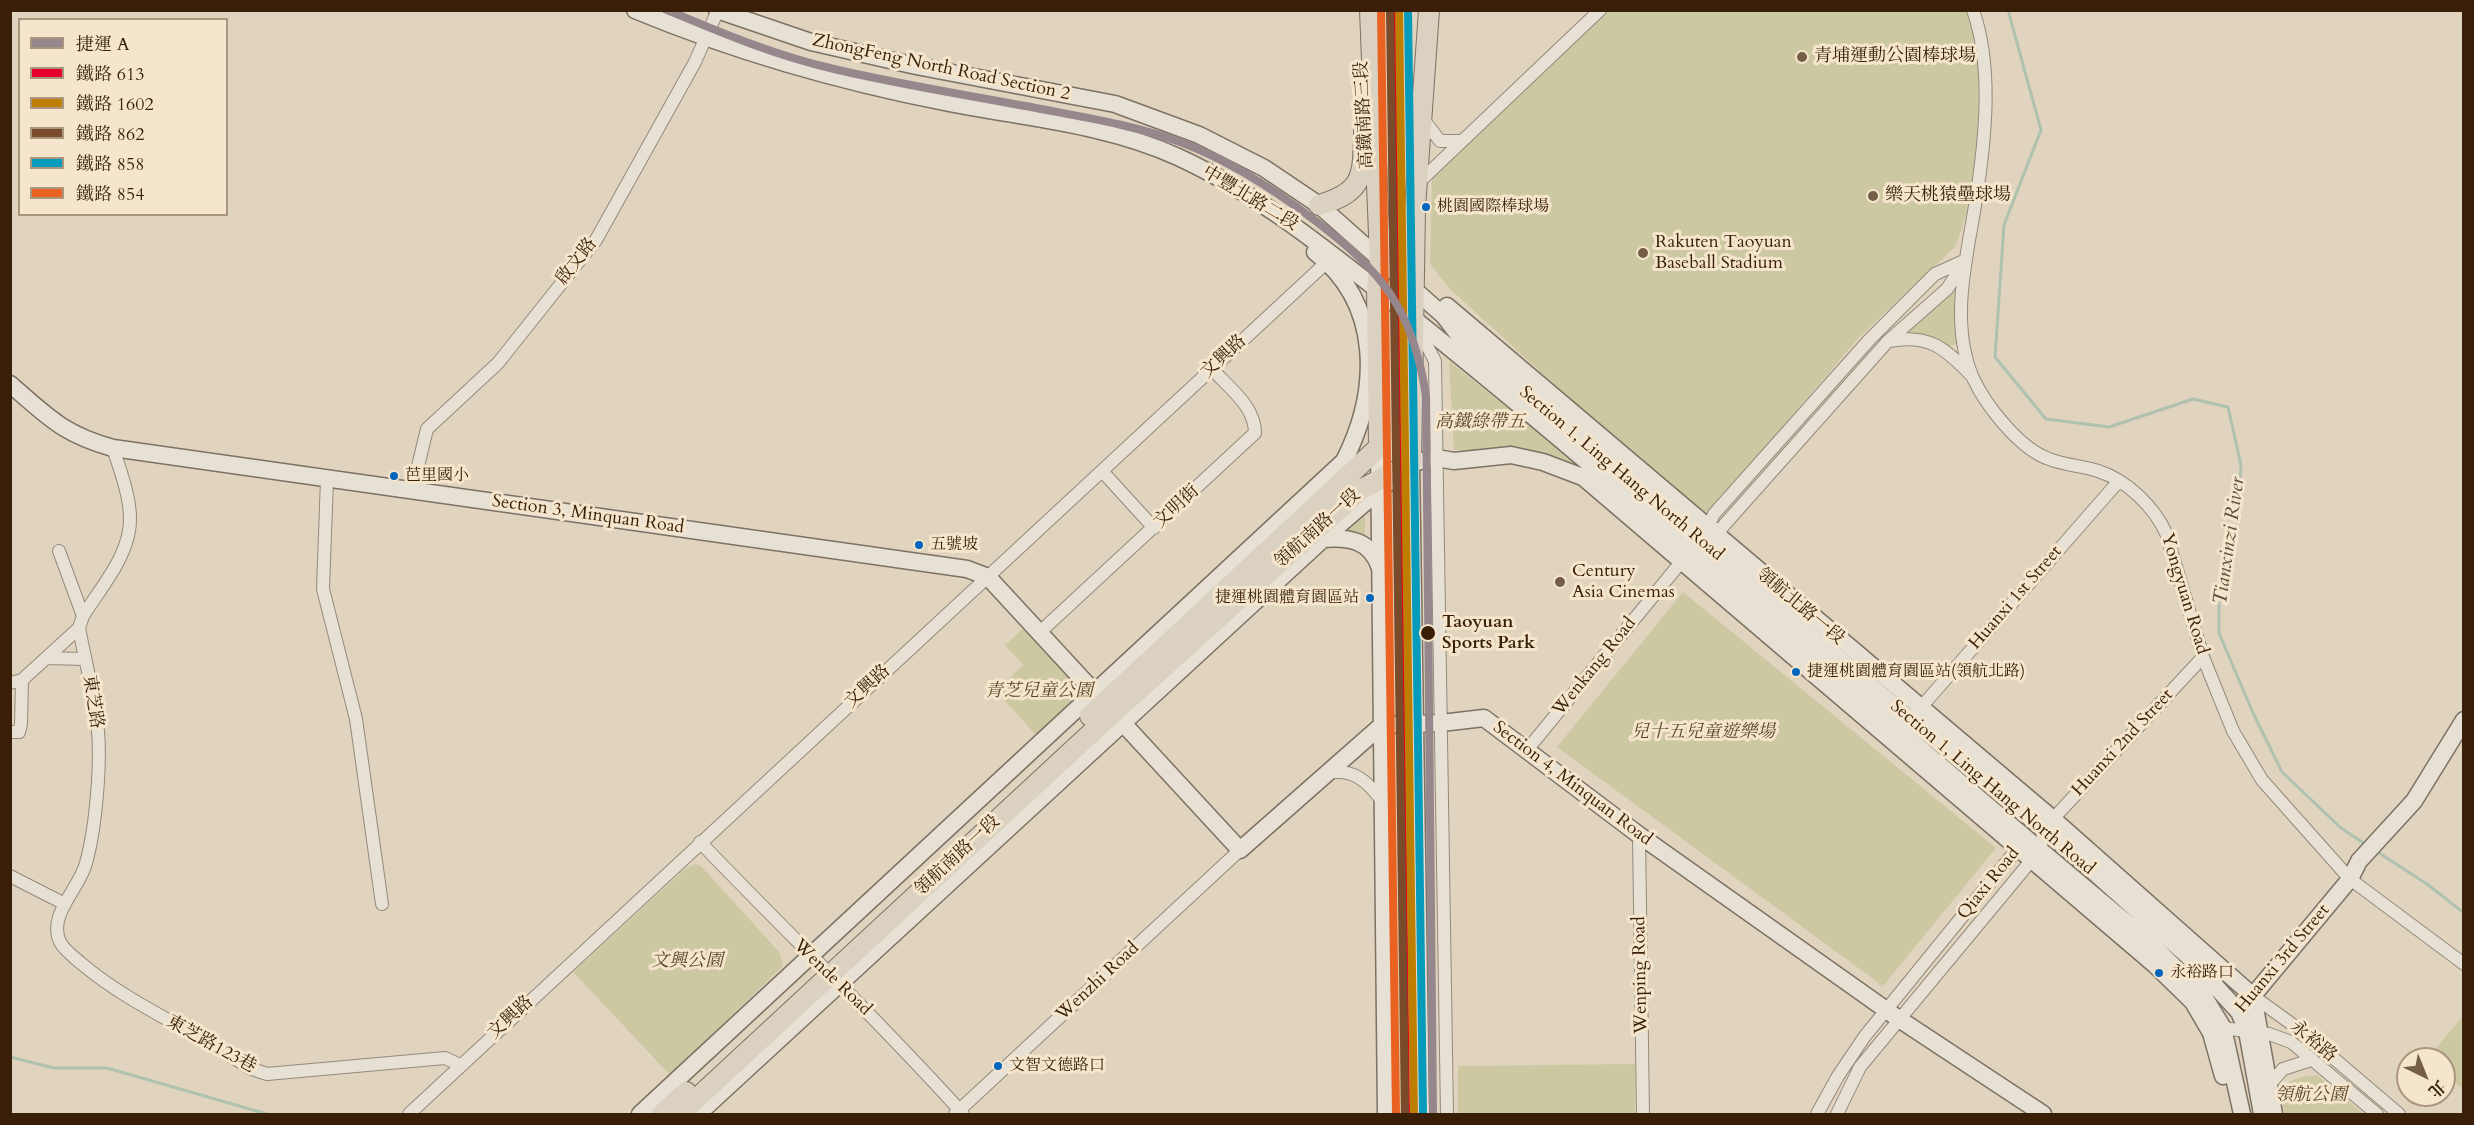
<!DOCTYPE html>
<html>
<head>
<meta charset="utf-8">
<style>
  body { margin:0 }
  #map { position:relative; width:2474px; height:1125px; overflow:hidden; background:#e1d4bf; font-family:Cardo,"Noto Serif TC",serif }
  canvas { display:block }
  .frame { position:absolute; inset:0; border:12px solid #391f07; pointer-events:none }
  .legend { position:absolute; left:18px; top:18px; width:210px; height:198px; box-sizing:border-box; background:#f5e5cc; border:2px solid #aa967d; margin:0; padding:8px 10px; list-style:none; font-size:18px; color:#391f07 }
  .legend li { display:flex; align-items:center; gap:12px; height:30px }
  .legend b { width:30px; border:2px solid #aa967d }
  .north { position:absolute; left:2396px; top:1047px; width:60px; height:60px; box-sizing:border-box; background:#f5e5cc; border:2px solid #aa967d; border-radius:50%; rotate:137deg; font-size:16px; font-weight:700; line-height:24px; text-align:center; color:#391f07 }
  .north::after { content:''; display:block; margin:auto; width:21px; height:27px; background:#745e47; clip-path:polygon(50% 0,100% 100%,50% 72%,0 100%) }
</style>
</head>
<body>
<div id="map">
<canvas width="2474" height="1125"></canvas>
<div class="frame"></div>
<ul class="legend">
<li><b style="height:8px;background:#96878d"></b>捷運 A</li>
<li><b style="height:8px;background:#e4002b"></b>鐵路 613</li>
<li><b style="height:8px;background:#be7e02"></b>鐵路 1602</li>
<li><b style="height:8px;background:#7a4b2a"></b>鐵路 862</li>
<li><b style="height:8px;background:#069bba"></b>鐵路 858</li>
<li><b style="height:8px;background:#e96221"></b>鐵路 854</li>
</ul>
<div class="north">北</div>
</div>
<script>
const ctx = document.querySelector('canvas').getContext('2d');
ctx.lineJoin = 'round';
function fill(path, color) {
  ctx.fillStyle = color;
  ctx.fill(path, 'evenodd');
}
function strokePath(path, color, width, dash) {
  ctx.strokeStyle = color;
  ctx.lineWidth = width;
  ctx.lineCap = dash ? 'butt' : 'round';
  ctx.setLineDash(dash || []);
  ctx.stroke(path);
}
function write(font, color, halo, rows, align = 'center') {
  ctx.font = font + ' Cardo,"Noto Serif TC",serif';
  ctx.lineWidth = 6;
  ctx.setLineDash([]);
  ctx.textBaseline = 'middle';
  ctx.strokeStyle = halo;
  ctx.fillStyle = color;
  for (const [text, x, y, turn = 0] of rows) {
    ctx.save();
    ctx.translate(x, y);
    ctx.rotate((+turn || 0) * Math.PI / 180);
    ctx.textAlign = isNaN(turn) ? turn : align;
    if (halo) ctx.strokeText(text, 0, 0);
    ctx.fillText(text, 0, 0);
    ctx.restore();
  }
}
fill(new Path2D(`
  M1606 11H1966C1972 29 1977 46 1978 65 1981 111 1975 209 1954 248L1862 334 1708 514 1698 516 1450 289 1430 264 1432 176Z
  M1947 290 1955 291 1958 298V343C1945 351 1921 337 1908 332L1907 326Z
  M1392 312 1401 315 1402 427 1398 438 1393 441Z
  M1449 361 1592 476 1506 451 1454 450Z
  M1406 495 1407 707 1396 708 1393 497Z
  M1365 516V538L1358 533 1347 531Z
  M1683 592 1996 848 1883 986 1557 747Z
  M1023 629 1072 681 1078 692 1074 702 1038 737 996 691 1023 665 1005 645Z
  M1408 741 1411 1114H1400L1396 744Z
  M695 864 701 866 780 953 783 966 670 1075 573 972 686 868Z
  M2463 1016V1089L2444 1073V1059H2427Z
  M1635 1064V1114H1458V1066Z
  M2317 1075 2364 1114H2285L2280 1094C2289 1078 2298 1077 2317 1075Z`), '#ccc8a2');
strokePath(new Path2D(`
  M2008 10 2041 130 2004 225 1995 357 2046 419 2109 427 2193 399 2228 407 2241 465 2236 527 2219 593V633L2253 713 2282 772 2341 828 2365 844
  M2376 851 2427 884 2464 913
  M10 1057 54 1068H107L267 1114`), '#afc2b0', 3);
const street = new Path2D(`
  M1973 10C1992 64 1986 131 1978 186 1970 247 1947 318 1973 378 1986 406 2020 449 2049 459 2064 465 2082 466 2098 471 2127 480 2154 507 2166 533L2203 657 2233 731 2262 780 2350 879 2464 964
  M1423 119 1440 141H1460
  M1417 184 1600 10
  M1415 323 1435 361 1447 1114
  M1889 341C1928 334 1944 347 1970 374
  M113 448C120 470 129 493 130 516 132 553 101 587 83 616L79 628C85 659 93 691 97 722 102 759 96 827 86 863 80 888 47 915 60 942 64 950 75 958 82 964 133 1007 195 1030 249 1068L267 1074 445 1058 460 1065
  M1102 471 1154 528
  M327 479 323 589 356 719 382 904
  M412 491 427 429 498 363 596 240 695 62 718 10
  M1708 529H1721L1725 524 1888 341 1947 289 1965 261
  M1705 533 1714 514 1870 339 1935 274 1966 260
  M59 551 83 616
  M1039 633 1255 433C1255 406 1229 388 1212 369
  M47 658 85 659
  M10 683 22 680 79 628
  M1916 713 2118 482
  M10 732H19L21 724 22 680
  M1527 750 1686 556
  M1328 773C1354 768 1368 782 1383 802
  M1639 835 1643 1114
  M700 842C787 933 879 1020 963 1114
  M10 876 65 904
  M2253 996 2304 1033 2399 1114
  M2223 1028 2269 1034 2291 1042 2377 1114
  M2270 1084 2283 1069 2311 1060
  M409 1114 1327 262
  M955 1114 1240 850
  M1817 1114 1838 1076 1865 1036 2022 843
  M1837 1114 1860 1067 2040 850 2044 831 2053 819 2203 657`);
const secondary = new Path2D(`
  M635 10C736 52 842 82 949 103 1026 118 1106 124 1178 157 1256 193 1322 246 1389 299 1467 361 1544 425 1620 490 1794 641 1969 791 2146 939L2203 995 2223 1028 2242 1114
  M717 10 811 42 916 66 1115 104 1199 135 1264 168 1319 205 1444 316 1460 337 1910 719 2075 855 2188 956 2239 1012 2247 1031 2262 1114
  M1447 306 2053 819 2253 996 2274 1114
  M10 384C48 417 63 434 113 448L967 569 988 577 1240 850 1382 725 1441 723 1484 718 1639 835 1899 1019 2043 1114
  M1379 447 1386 1114
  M1411 463 1421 1114
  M1584 478 2155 965 2193 1002 2211 1033 2223 1076
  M1323 539C1349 537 1371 540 1380 568
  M2246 1004 2350 879 2359 861 2414 801 2464 720
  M640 1114 1344 461C1380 390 1382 304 1315 252
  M698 1114 1323 539 1411 463 1437 458 1454 461 1511 455 1543 462 1593 481 1610 482`);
const primary = new Path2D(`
  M1319 205C1364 192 1363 176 1364 133
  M1090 716 1379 447 1377 289 1380 259 1370 10
  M662 1114 686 1092
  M680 1114 1101 724 1360 490 1411 463 1415 208 1429 10`);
strokePath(street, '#94897b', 14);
strokePath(secondary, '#7c7163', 19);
strokePath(primary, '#7c7163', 22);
strokePath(street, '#e7e0d5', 12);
strokePath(secondary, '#e7e0d5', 16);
strokePath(primary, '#dad1c1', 20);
strokePath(new Path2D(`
  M1393 10 1406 1114`), '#e4002b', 8);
strokePath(new Path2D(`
  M1399 10 1414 1114`), '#be7e02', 8);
strokePath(new Path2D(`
  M1390 10 1405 1114`), '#7a4b2a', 8);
strokePath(new Path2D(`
  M1408 10 1423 1114`), '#069bba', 8);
strokePath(new Path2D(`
  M1381 10 1396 1114`), '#e96221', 8);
strokePath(new Path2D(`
  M667 10C722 33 776 56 834 69 906 86 980 97 1052 111 1095 119 1139 127 1180 142 1228 160 1272 188 1313 219 1382 271 1413 309 1426 396L1433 1114`), '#96878d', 8);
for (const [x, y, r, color] of [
  [1802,57,6,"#745e47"],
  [1873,196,6,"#745e47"],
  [1426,207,5,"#0065bd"],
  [1643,253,6,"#745e47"],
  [394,476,5,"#0065bd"],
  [919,545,5,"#0065bd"],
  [1560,582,6,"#745e47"],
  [1370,598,5,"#0065bd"],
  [1428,633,8,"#391f07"],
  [1796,672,5,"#0065bd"],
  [2159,973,5,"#0065bd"],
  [998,1066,5,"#0065bd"]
]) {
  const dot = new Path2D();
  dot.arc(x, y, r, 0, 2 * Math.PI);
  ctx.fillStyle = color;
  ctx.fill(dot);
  strokePath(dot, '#f5e5cc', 2);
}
write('16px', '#391f07', '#f5e5cc', [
  ["桃園國際棒球場",1437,207],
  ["芭里國小",405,476],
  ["五號坡",930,545],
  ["捷運桃園體育園區站",1359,598,"right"],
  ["捷運桃園體育園區站(領航北路)",1807,672],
  ["永裕路口",2170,973],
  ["文智文德路口",1009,1066]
], 'left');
write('18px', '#391f07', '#f5e5cc', [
  ["青埔運動公園棒球場",1814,57],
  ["樂天桃猿壘球場",1885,196],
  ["Rakuten Taoyuan",1655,243],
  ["Baseball Stadium",1655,264],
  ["Century",1572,572],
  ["Asia Cinemas",1572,593]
], 'left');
write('18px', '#391f07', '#f5e5cc', [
  ["ZhongFeng North Road Section 2",941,68,12],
  ["高鐵南路三段",1365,115,-93],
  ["中豐北路二段",1250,199,31],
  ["啟文路",577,262,-52],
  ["文興路",1224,357,-43],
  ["Section 1, Ling Hang North Road",1621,474,40],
  ["文明街",1177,507,-43],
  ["Section 3, Minquan Road",588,515,8],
  ["領航南路一段",1318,529,-42],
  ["Yongyuan Road",2184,594,73],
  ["Huanxi 1st Street",2016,598,-49],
  ["領航北路一段",1800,607,40],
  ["Wenkang Road",1595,667,-51],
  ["文興路",868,687,-43],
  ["東芝路",92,702,81],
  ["Huanxi 2nd Street",2123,743,-47],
  ["Section 4, Minquan Road",1572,784,37],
  ["Section 1, Ling Hang North Road",1992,788,40],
  ["領航南路一段",958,856,-43],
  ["Qiaxi Road",1989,884,-51],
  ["Huanxi 3rd Street",2283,959,-50],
  ["Wenping Road",1641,975,-91],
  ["Wende Road",832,978,44],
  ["Wenzhi Road",1098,982,-43],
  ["文興路",511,1018,-43],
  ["永裕路",2313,1042,39],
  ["東芝路123巷",211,1045,29]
]);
write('italic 18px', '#5a4728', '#f5e5cc', [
  ["高鐵綠帶五",1480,423],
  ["青芝兒童公園",1039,692],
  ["兒十五兒童遊樂場",1703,733],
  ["文興公園",687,962],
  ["領航公園",2311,1096]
]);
write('bold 18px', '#391f07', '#f5e5cc', [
  ["Taoyuan",1442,623],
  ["Sports Park",1442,644]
], 'left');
write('italic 20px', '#564e38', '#f5e5cc', [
  ["Tianxinzi River",2230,541,-82]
]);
</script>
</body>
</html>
